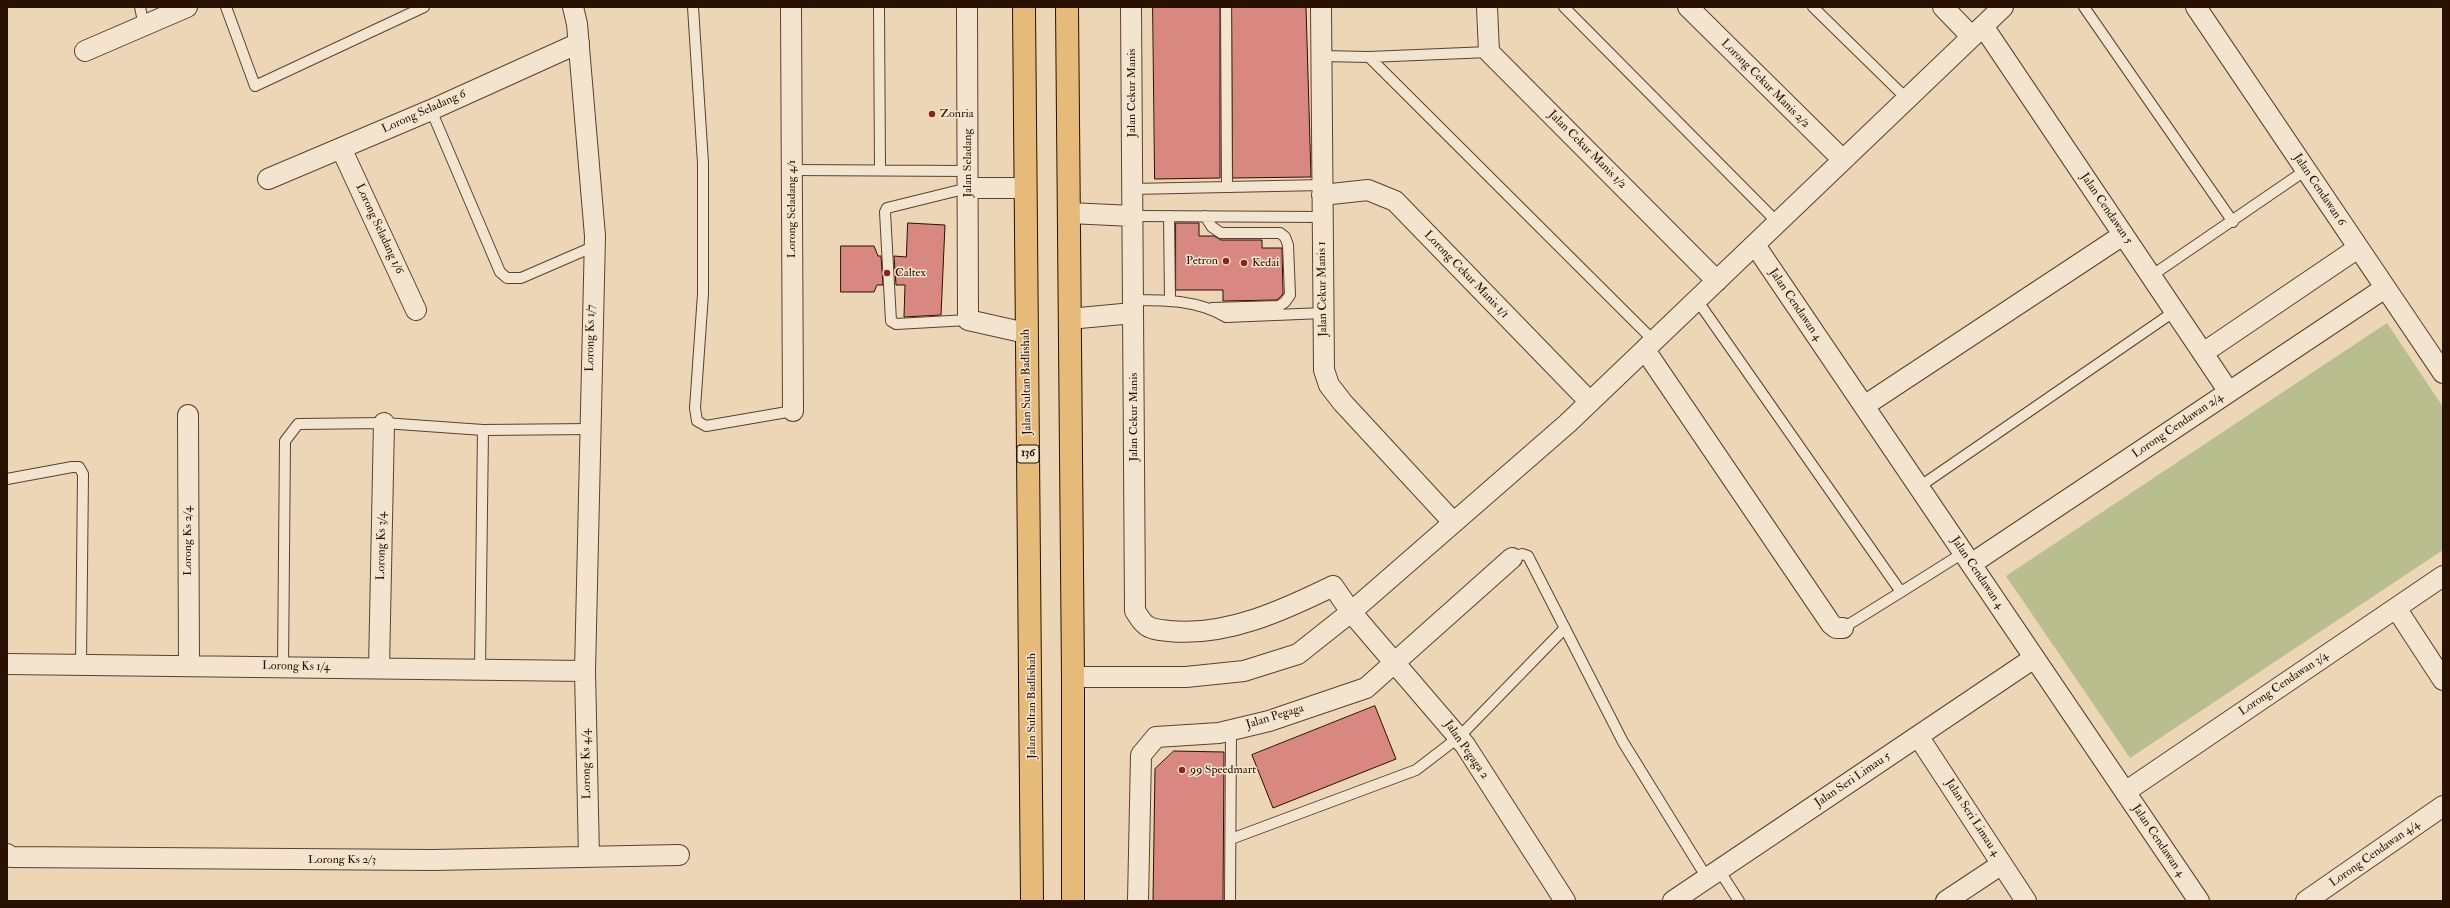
<!DOCTYPE html>
<html>
<head>
<meta charset="utf-8">
<style>
  body { margin:0 }
  #map { position:relative; width:2450px; height:908px; overflow:hidden; background:#ecd6b5; font-family:"IM FELL Double Pica",serif }
  canvas { display:block }
  .frame { position:absolute; inset:0; border:8px solid #291101; pointer-events:none }
</style>
</head>
<body>
<div id="map">
<canvas width="2450" height="908"></canvas>
<div class="frame"></div>
</div>
<script>
const ctx = document.querySelector('canvas').getContext('2d');
ctx.lineJoin = 'round';
function fill(path, color) {
  ctx.fillStyle = color;
  ctx.fill(path, 'evenodd');
}
function strokePath(path, color, width, dash) {
  ctx.strokeStyle = color;
  ctx.lineWidth = width;
  ctx.lineCap = dash ? 'butt' : 'round';
  ctx.setLineDash(dash || []);
  ctx.stroke(path);
}
function write(font, color, halo, rows, align = 'center') {
  ctx.font = font + ' "IM FELL Double Pica",serif';
  ctx.lineWidth = 3;
  ctx.setLineDash([]);
  ctx.textBaseline = 'middle';
  ctx.strokeStyle = halo;
  ctx.fillStyle = color;
  for (const [text, x, y, turn = 0] of rows) {
    ctx.save();
    ctx.translate(x, y);
    ctx.rotate((+turn || 0) * Math.PI / 180);
    ctx.textAlign = isNaN(turn) ? turn : align;
    if (halo) ctx.strokeText(text, 0, 0);
    ctx.fillText(text, 0, 0);
    ctx.restore();
  }
}
fill(new Path2D(`
  M2387 323 2443 407V550L2130 758 2006 576Z`), '#b8be8d');
const building = new Path2D(`
  M1153 7H1220V178L1155 179Z
  M1232 7H1306L1311 177 1233 178Z
  M908 223 945 225 941 315 904 317 905 285H896L894 256 906 257Z
  M1176 223H1199V236H1214L1221 240H1262V248H1282L1283 294 1277 300 1223 301V290H1176Z
  M841 246H874L878 256H881L883 285H877L874 292H841Z
  M1375 706 1396 759 1273 808 1252 755Z
  M1174 751 1224 752 1223 901H1153L1155 769Z`);
fill(building, '#d88881');
strokePath(building, '#291101', 1);
const service = new Path2D(`
  M140 7 144 26
  M226 7 255 86 424 7
  M693 7 703 163V294L695 408 697 421 706 426 793 411
  M879 7 880 170
  M1226 7 1227 187
  M1564 7 1778 223
  M1813 7 1907 99
  M2084 7 2233 222
  M1489 52 1369 57 1654 341
  M1321 56 1369 57
  M431 110 500 272 507 278H521L595 246
  M792 170 968 171
  M968 188 887 208 885 212 891 321 896 324 968 320
  M1132 189 1322 185
  M1133 216 1323 217
  M1169 216 1170 300
  M1205 216 1212 227 1221 233H1280L1285 237 1288 245 1290 295 1285 302 1279 306 1212 308
  M2151 276 2306 170
  M1133 300C1165 300 1198 300 1226 317L1324 313
  M1697 300 1901 592 1963 553
  M483 430 590 429
  M7 479 72 467H79L83 474 81 664
  M1919 487 2175 311
  M1512 558 1522 554 1528 556 1623 742 1707 878
  M1843 628 1901 592
  M283 667 285 441 298 424 384 423 483 430 480 670
  M1231 839 1416 770 1459 737 1565 628
  M1719 870 1739 901
  M1230 901 1231 730`);
const minor = new Path2D(`
  M573 7 577 24 595 236 585 671 589 857
  M791 7 793 411
  M967 7 968 320 1026 333
  M1131 7 1135 611C1138 615 1141 622 1146 625 1152 630 1162 630 1169 631 1226 637 1284 610 1333 586L1351 612 1465 745 1565 901
  M1321 7 1324 370 1329 385 1343 403 1453 522
  M1487 7 1489 52 1717 281
  M1688 7 1843 160
  M1943 7 1972 37
  M2196 7 2443 373
  M1983 26 2229 392
  M85 51 187 7
  M341 148 416 310
  M268 179 431 110 579 43
  M968 188H1024
  M1322 195 1368 190 1395 201 1590 402
  M1069 213 1133 216
  M1755 245 2199 901
  M1069 319 1133 313
  M1645 350 1831 624 1836 628H1843
  M2203 353 2358 248
  M1864 406 2123 235
  M188 415 189 666
  M1971 564 2385 288
  M2396 608 2443 680
  M7 664 585 671
  M379 668 384 423
  M1073 677H1186L1244 671 1298 654 1351 612 1568 423 2003 7
  M1918 736 2026 901
  M2125 792 2443 576
  M7 854 11 857 433 860 679 855
  M1138 901 1141 755 1156 737 1219 733 1269 721 1366 688 1512 558
  M1673 901 2034 658
  M1946 901 2002 864
  M2306 901 2443 806`);
const primary = new Path2D(`
  M1024 7C1024 305 1032 603 1032 901
  M1067 7 1073 677V901`);
strokePath(service, '#5a422e', 12);
strokePath(minor, '#5a422e', 22);
strokePath(primary, '#291101', 24);
strokePath(service, '#f3e4cf', 10);
strokePath(minor, '#f3e4cf', 20);
strokePath(primary, '#e6bb7a', 22);
for (const [x, y, r, color] of [
  [932,114,4,"#8f2418"],
  [1226,261,4,"#8f2418"],
  [1244,263,4,"#8f2418"],
  [887,273,4,"#8f2418"],
  [1182,770,4,"#8f2418"]
]) {
  const dot = new Path2D();
  dot.arc(x, y, r, 0, 2 * Math.PI);
  ctx.fillStyle = color;
  ctx.fill(dot);
  strokePath(dot, '#f3e4cf', 1.5);
}
for (const [x, y, w] of [
  [1028,454,22]
]) {
  const box = new Path2D();
  box.roundRect(x - w / 2, y - 9, w, 18, 3);
  ctx.fillStyle = '#f3e4cf';
  ctx.fill(box);
  strokePath(box, '#291101', 1);
}
write('bold 11px', '#291101', null, [
  ["136",1028,454]
]);
write('12px', '#291101', '#f3e4cf', [
  ["Lorong Cekur Manis 2/2",1765,84,45],
  ["Jalan Cekur Manis",1132,93,-90],
  ["Lorong Seladang 6",424,112,-24],
  ["Jalan Cekur Manis 1/2",1587,150,45],
  ["Jalan Seladang",968,163,-90],
  ["Jalan Cendawan 6",2319,190,56],
  ["Lorong Seladang 4/1",792,209,-90],
  ["Jalan Cendawan 5",2106,209,56],
  ["Lorong Seladang 1/6",379,229,65],
  ["Lorong Cekur Manis 1/1",1466,275,46],
  ["Jalan Cekur Manis 1",1323,289,-91],
  ["Jalan Cendawan 4",1795,305,56],
  ["Lorong Ks 1/7",591,338,-89],
  ["Jalan Sultan Badlishah",1027,382,-91],
  ["Jalan Cekur Manis",1134,417,-90],
  ["Lorong Cendawan 2/4",2178,426,-34],
  ["Lorong Ks 2/4",188,541,-90],
  ["Lorong Ks 3/4",382,546,-89],
  ["Jalan Cendawan 4",1977,573,56],
  ["Lorong Ks 1/4",296,667,1],
  ["Lorong Cendawan 3/4",2284,684,-34],
  ["Jalan Sultan Badlishah",1032,706,-90],
  ["Jalan Pegaga",1275,717,-17],
  ["Jalan Pegaga 2",1466,750,55],
  ["Lorong Ks 4/4",587,764,-91],
  ["Jalan Seri Limau 5",1853,780,-34],
  ["Jalan Seri Limau 4",1972,818,57],
  ["Jalan Cendawan 4",2158,841,56],
  ["Lorong Cendawan 4/4",2375,854,-35],
  ["Lorong Ks 2/3",342,860]
]);
write('12px', '#291101', '#f3e4cf', [
  ["Zonria",940,114],
  ["Petron",1218,261,"right"],
  ["Kedai",1252,263],
  ["Caltex",895,273],
  ["99 Speedmart",1190,770]
], 'left');
</script>
</body>
</html>
